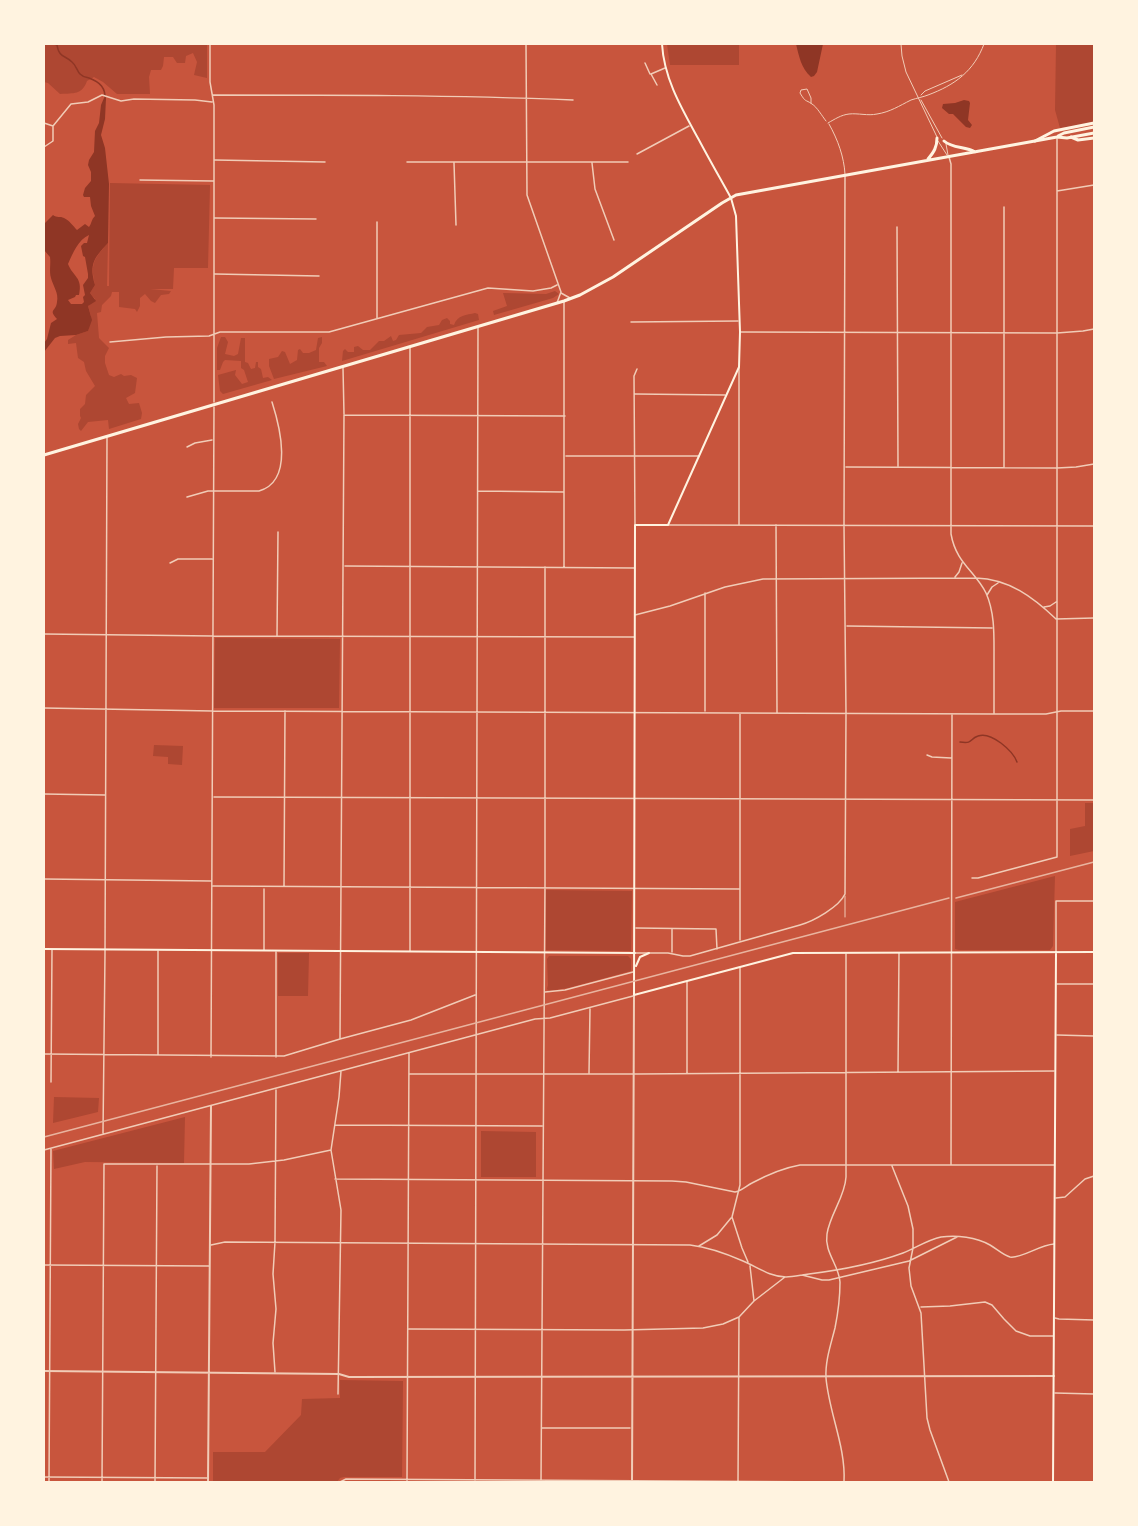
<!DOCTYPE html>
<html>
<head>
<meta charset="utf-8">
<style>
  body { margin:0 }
  #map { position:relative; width:1138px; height:1526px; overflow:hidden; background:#c8553d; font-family:Poppins,sans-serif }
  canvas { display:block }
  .frame { position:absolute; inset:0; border:45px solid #fff3e0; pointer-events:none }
</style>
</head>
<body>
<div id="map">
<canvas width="1138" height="1526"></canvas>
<div class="frame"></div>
</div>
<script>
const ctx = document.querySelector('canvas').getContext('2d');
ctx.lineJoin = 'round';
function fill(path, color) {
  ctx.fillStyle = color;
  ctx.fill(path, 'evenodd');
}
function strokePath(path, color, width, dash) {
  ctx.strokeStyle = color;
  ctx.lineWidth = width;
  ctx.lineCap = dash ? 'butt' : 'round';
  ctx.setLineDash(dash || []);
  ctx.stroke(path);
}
fill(new Path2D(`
  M44 44H194L207 45V78L194 75 197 62 193 53 186 56 185 63H177L173 57H164L163 66 161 70H151L149 77 150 94H117L103 82 94 77 87 81C82 95 74 93 60 94L48 83 44 82Z
  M667 44H739V65H670Z
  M1056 44H1094V123L1060 128 1055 110Z
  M110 183 210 185 208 268H174L173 289H150L171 291 169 294 161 295 155 303 151 301 145 294 140 298V306L137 312 135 309 119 307V292H112L111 296 102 305 101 312 97 313 99 338 109 348 105 356V363L109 375 114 377 121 374 124 376 131 375 137 378 135 393 126 398 129 404 139 403 142 413 141 419 109 429 108 420 88 422 81 431 79 429 78 424 81 418 80 416V409L85 404 86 395 95 386 86 371 84 362 78 358 76 343 68 344V340L76 335 88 331 91 316 88 306 95 299 90 293 95 285C90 263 94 259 108 243L107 286H109Z
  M555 291 559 294 553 298 494 315 493 311 507 306 503 293 546 294Z
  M475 313 478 314 479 320 342 361 343 351 345 349 348 352H354V347L358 346 363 350H370L379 341H384L391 336 393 341 396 340 399 335 421 333 427 327 439 325 442 320 447 318 450 321V324L454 325C457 315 467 315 475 313Z
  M221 337H225L228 342 225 354 234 356 238 354 241 338H245V362L248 363 251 369 255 368 256 362H258V367L261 369 263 378 268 377 272 380 223 394 220 391 218 375 236 370 235 375 242 384 248 382 244 370 241 368V361L225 360 223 362 220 370H217V348Z
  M322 337V343L319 348V362H324L327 366 274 379 269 366V359L278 357 282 351 285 352 290 364 297 360 298 350 300 349 303 353H309L316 350 318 338Z
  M215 638 340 639 339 708H214Z
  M154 745 183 746 182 765 168 764V757L153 756Z
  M1085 803H1094V851L1070 856V829L1085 826Z
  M1055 876 1053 946 1050 950H959L955 949V902Z
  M546 890 632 891 631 951 546 950Z
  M278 953H309L308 996H278Z
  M549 956H628L631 959V971L568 988 549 991 547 989 548 985 547 959Z
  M54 1097 99 1098 98 1112 53 1123Z
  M185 1117 184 1163 85 1162 54 1169 53 1151Z
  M481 1131 536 1132V1177H481Z
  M340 1380 403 1381 402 1477H344L340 1478 337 1482H213V1452H265L301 1415 302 1399 340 1398Z`), '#ae4732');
fill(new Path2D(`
  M796 44H823L817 72 814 76 811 77C801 68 799 56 796 44Z
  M104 98H106L105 119 101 135 105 148 109 184 108 243C94 258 89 264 95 285L90 293 96 301 88 306 92 320 88 331 76 335 60 336 55 338 44 352V341V343L47 339 51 323 57 319C48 309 56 312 57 302 59 293 53 286 51 278 49 271 51 264 50 257L44 250V224L53 215C57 218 60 216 64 218 70 221 73 226 77 230L85 224 89 227C92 223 91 220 95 216L91 206 90 197H84L83 195 85 188 91 181V172L88 165 89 160 94 152 95 131 99 123 101 105ZM89 235 87 243H84L81 246 83 256 85 257 88 274V278L83 285 85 295 83 297 84 302 82 304H71L68 300 75 297 76 295H79C83 277 73 277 68 264 73 253 78 240 89 235Z
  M964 100 969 101 970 103 968 120 972 125 970 128 966 127 953 114H949L942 108 943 104 955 103Z`), '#8f3625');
strokePath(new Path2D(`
  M54 44 57 45C59 58 65 55 72 62 76 65 77 71 80 74 83 77 85 77 89 78 100 82 106 88 105 100
  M960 742C974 744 969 739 978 736 991 731 1013 751 1017 762`), '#8f3625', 1.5);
strokePath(new Path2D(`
  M901 44 902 56 906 72 937 137
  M921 95 925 91 962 75
  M921 100 942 138
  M811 103V98L807 89 801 90 800 93C806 103 805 99 812 104 817 107 822 116 826 121
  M828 123C835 119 841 115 849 114 858 113 868 116 877 114 890 112 899 106 911 100 917 98 923 97 928 95 955 85 974 71 984 44
  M829 124C838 140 844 157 845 174
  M938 141 947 155
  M946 144 948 155
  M845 896V917`), '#f1ccb7', 1);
strokePath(new Path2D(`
  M210 44V82L214 105V402
  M526 44 527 195 561 292 557 303
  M645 63 650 74
  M657 85 651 74 665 68
  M213 95C333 95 453 95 573 100
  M44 123 53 126V141L44 147
  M53 126 71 104 88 102 102 95 121 101 134 99 195 100 212 102
  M637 154 689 126
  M949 157 951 164V534C956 563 975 571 986 593 995 613 994 636 994 657 994 676 994 694 994 713
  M215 160 325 162
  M407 162H628
  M454 163 456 225
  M592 163 595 189 614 240
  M140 180 213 181
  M1057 191 1094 185
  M215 218 316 219
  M377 222V318
  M897 227 898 466
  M215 274 319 276
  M561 293 570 298
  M564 301V567
  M631 322 738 321
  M741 332 1057 333 1083 331 1094 329
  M110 342 166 337 209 336 220 332H329L488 288 533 291 551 288 557 285
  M343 368 344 414
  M635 394 725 395
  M187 447 195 443 212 440
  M566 456H699
  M846 467 1057 468 1076 467 1094 464
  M1004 467V207
  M478 491 564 492
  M187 497 208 491H259C294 481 280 427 272 402
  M635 524 634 376 637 369
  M739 524V367
  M669 525 1094 526
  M776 525 777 712
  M170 563 178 559H212
  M345 566 634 568
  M955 577 959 572 962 563
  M987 595 992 587 998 583
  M1044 607 1050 606 1056 602
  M635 615 670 606 725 587 763 579 976 578C1009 579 1033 597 1056 619L1094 618
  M847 626 992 628
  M44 634 213 636 634 637
  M277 636 278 532
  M44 708 212 711 994 714H1046L1061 711H1094
  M705 711V593
  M927 755 932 757 951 758
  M44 794 105 795
  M214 797 1094 800
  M972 878H978L1057 857V139
  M44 879 211 881
  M213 886 740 889
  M284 886 285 711
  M636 928 716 929 717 949
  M740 940V714
  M264 950V889
  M410 951V347
  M672 952V929
  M1056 952V901H1094
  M635 953H668L683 956H690L800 925C814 921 839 907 845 894L846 713 844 526 845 176
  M740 968V1185L732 1217 742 1248 748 1262
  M1057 984H1094
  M545 992 565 990 633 972
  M1057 1035 1094 1036
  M340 1039 344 415 565 416
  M44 1054 284 1056 340 1039 411 1020 475 995
  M158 1054V951
  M211 1057 214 407
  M276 1057V952
  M898 1072 899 953
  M589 1073 590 1009
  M687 1073V982
  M410 1074H638L1054 1071
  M51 1082 52 950
  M335 1125 542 1126
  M103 1133 105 954 107 438
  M44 1150 535 1019 550 1018 633 996
  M951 1165 952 714
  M892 1166 908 1206 913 1229V1248L909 1268 911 1286 921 1313 927 1418 930 1430 949 1482
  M335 1179 672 1181 686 1182 735 1192C741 1191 746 1186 752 1183 767 1175 783 1168 800 1165H1054
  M1056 1198 1065 1197 1085 1179 1094 1176
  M211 1245 225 1242 690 1245C707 1247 727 1254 743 1261 757 1267 770 1277 786 1277 793 1277 801 1275 809 1274 841 1270 873 1264 903 1253 916 1248 927 1240 941 1237 957 1235 976 1237 990 1245 997 1249 1003 1255 1010 1257 1021 1259 1039 1245 1054 1244
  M699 1246 717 1235 731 1218
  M44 1265 209 1266
  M750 1266 754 1301
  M802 1275 822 1280H829L909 1261 957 1237
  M921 1307 950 1306 985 1302 992 1305 1004 1319 1016 1331 1030 1336H1053
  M1055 1318 1059 1319 1094 1320
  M409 1329 624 1330 703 1328 723 1324 739 1317
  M275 1372 273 1343 276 1309 273 1274 275 1242 276 1090
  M1055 1393 1094 1394
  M338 1394 341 1210 331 1150 339 1097 341 1071
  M542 1428H630
  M44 1477 208 1478
  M49 1482 51 1149
  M102 1482 104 1164H249L284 1160 331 1150
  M155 1482 157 1166
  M340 1482 346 1479 838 1482
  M407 1482 409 1053
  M475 1482 478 328
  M541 1482 545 883V567
  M738 1482 739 1317 754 1301 785 1277
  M844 1482C846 1447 829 1413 826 1378 825 1361 831 1344 835 1328 838 1313 840 1297 840 1282 839 1265 824 1252 827 1234 830 1214 845 1197 846 1177V954
  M874 1482H960`), '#f1ccb7', 1.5);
strokePath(new Path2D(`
  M44 1371 339 1374 349 1377 1054 1376
  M208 1482 211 1106
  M632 1482 634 995`), '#f1ccb7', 2);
strokePath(new Path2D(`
  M662 44C664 79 682 109 699 140 709 159 720 178 731 198L736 216 740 332 739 367 668 525H635L634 995 793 953 1094 952
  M44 949 635 953
  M636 966 640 957 649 953
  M1053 1482 1056 952`), '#fff3e0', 2);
strokePath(new Path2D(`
  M1058 136 1064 133 1094 127
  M944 141C953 149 965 146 975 152
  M928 159C934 152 937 147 937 138
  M44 455 564 301 580 295 613 277 722 203 736 195 1057 137 1067 138 1094 133`), '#fff3e0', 3);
strokePath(new Path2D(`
  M1071 137 1078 140 1094 138
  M1035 141 1054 131 1094 123`), '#fff3e0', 3);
strokePath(new Path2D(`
  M956 898 1094 862
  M44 1137 949 898`), '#e9b49f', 1.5);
</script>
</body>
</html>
